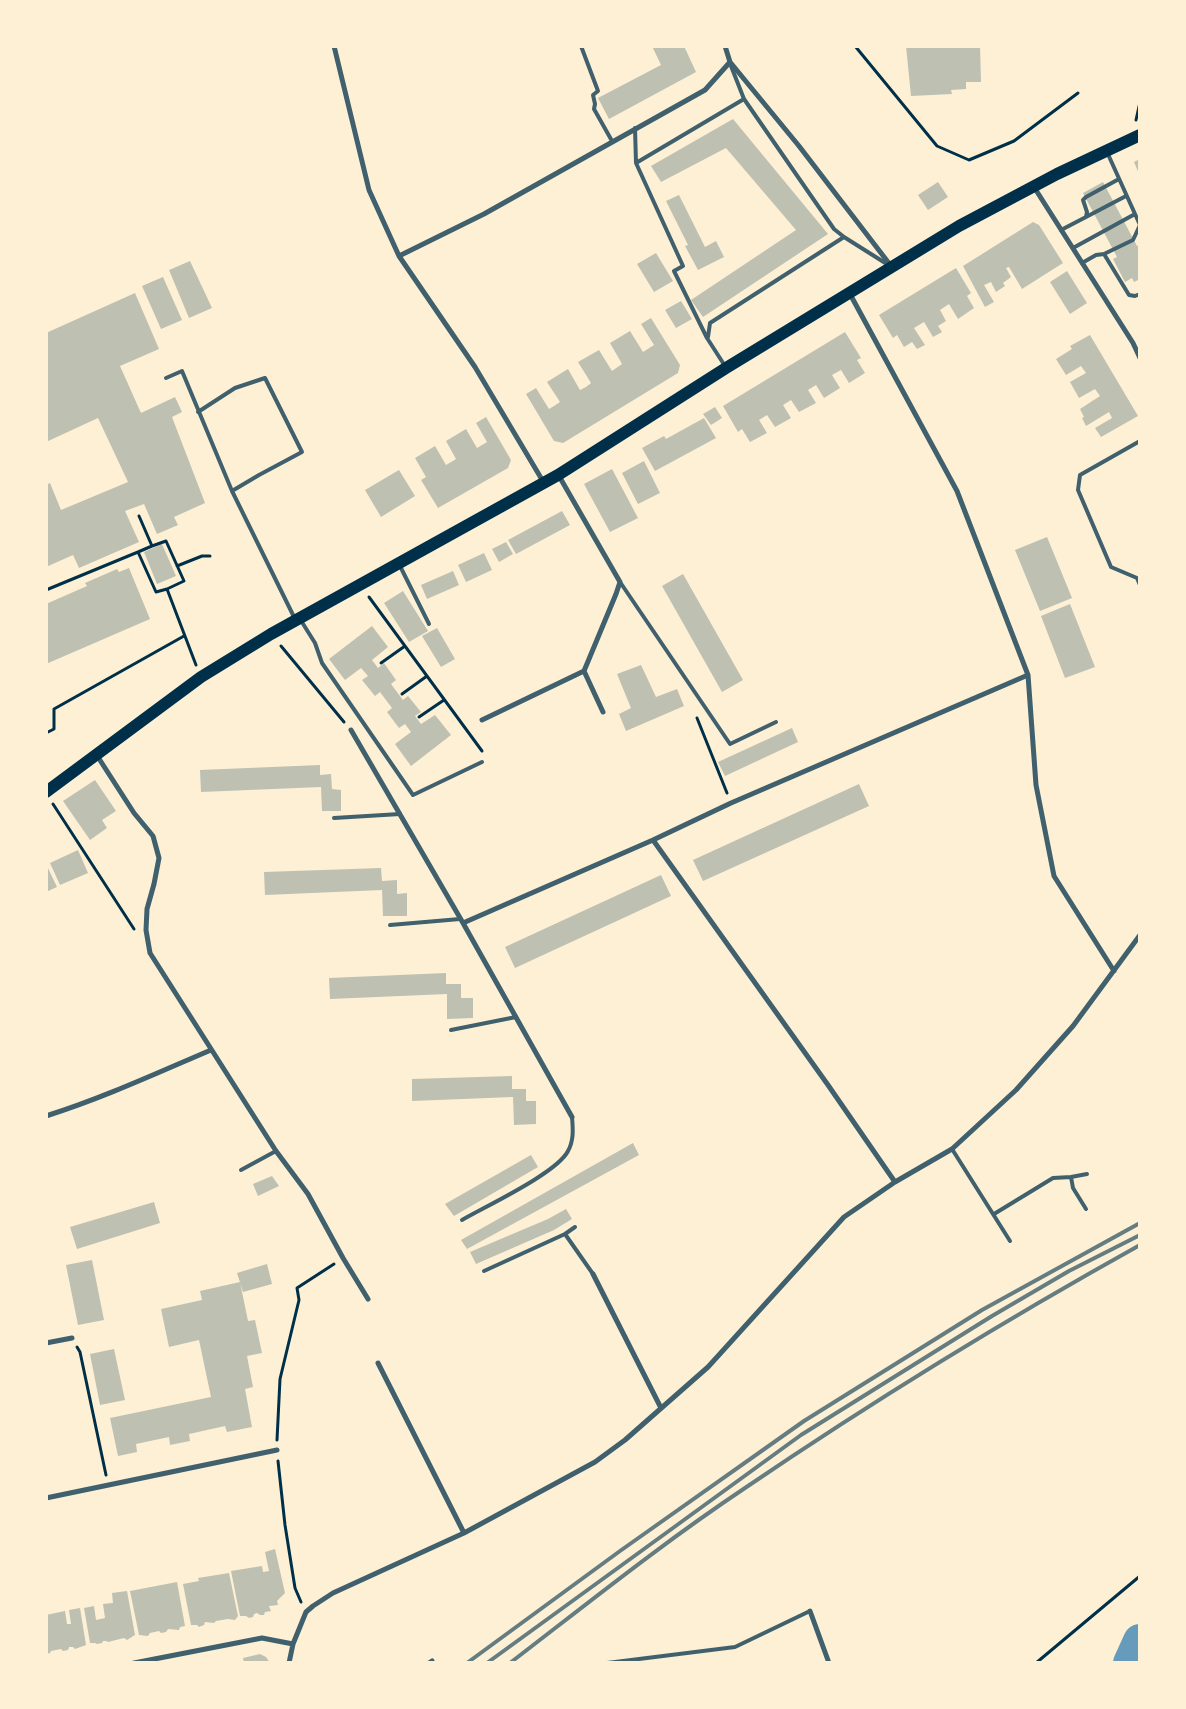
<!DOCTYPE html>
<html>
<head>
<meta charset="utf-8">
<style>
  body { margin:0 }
  #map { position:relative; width:1186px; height:1709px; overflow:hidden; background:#fdf0d5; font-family:Ubuntu,sans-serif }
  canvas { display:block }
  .frame { position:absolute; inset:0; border:48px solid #fdf0d5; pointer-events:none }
</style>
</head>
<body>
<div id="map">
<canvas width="1186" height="1709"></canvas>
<div class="frame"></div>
</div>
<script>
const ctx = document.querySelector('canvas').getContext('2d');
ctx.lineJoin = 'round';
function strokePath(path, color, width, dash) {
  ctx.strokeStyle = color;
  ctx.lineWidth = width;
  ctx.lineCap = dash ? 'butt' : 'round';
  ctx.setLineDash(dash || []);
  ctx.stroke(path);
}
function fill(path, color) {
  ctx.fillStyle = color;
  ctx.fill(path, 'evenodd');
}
strokePath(new Path2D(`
  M1130 1663 1140 1641`), '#669bbc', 34);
fill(new Path2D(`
  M652 46H684L696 72 609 119 598 98 661 65Z
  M906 46H980L981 82H966V89L951 90 952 94 911 96Z
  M733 119 828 234 703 317 691 300 796 230 726 148 661 182 651 166Z
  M1140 159V176L1134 162Z
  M938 182 948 197 928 210 918 195Z
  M1103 182 1137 246 1140 245V279L1134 282 1132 278 1125 282 1113 259 1117 257 1083 193Z
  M679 195 705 247 716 241 724 257 698 270 685 246 688 245 666 201Z
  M1033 222 1039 225 1063 263 1022 289 1009 267 1006 268 1011 277 1003 283 1005 286 996 292 991 282 984 285 994 302 985 307 963 266Z
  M656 253 673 281 654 292 637 264Z
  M190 261 212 308 189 318 169 270Z
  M956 268 971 293 967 296 974 308 958 319 949 304 940 310 946 321 938 326 942 332 933 337 924 322 914 328 925 345 917 349 912 342 904 347 897 335 893 338 879 315Z
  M1067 271 1087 303 1070 314 1050 282Z
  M163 277 182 320 161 329 142 286Z
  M135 293 159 349 120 366 141 413 175 397 182 412 172 417 205 503 174 517 178 525 157 534 144 504 125 511 139 542 79 568 73 555 46 567V485L50 483 61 510 128 482 98 418 46 442V333Z
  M681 301 692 319 676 328 665 310Z
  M651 318 680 365 678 373 563 443 554 441 526 394 536 388 549 409 554 406 560 402 547 382 568 369 580 390 586 387 591 383 578 362 599 350 612 371 622 364 610 343 630 331 643 352 654 345 641 324Z
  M845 332 861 358 857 360 865 373 849 383 841 370 832 375 840 388 824 398 816 385 808 390 816 403 799 412 791 400 783 405 791 418 775 427 767 415 759 420 767 433 750 442 742 429 738 432 723 406Z
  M1090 335 1138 416 1101 437 1095 428 1112 418 1109 412 1086 426 1082 418 1084 417 1080 409 1100 396 1095 389 1079 398 1070 382 1086 373 1081 366 1066 375 1056 359 1072 349 1070 346Z
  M715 407 722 418 711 425 703 414Z
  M486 417 511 460 508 468 438 508 421 480 426 477 415 458 435 446 446 465 456 459 446 441 466 429 477 448 487 442 476 423Z
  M704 418 716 438 655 471 642 448 664 436 666 439Z
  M644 461 660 493 638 504 622 473Z
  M612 469 638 518 610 532 584 484Z
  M399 470 415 496 381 517 365 490Z
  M562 511 570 525 516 554 508 540Z
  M1047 537 1072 598 1040 611 1015 550Z
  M506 542 513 554 499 562 492 549Z
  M162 544 176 576 157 584 144 552Z
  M484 553 492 570 466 582 458 565Z
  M129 568 150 619 46 664V604L87 586 85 583 117 569 119 572Z
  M453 571 459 585 427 599 421 585Z
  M683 574 743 680 722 692 662 586Z
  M403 591 428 631 409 642 384 603Z
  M1070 604 1095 667 1065 678 1041 616Z
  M372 626 388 647 372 660 378 668 384 663 396 680 391 684 403 700 408 696 421 712 415 716 421 724 435 715 451 735 411 766 395 744 411 732 405 724 399 728 387 712 392 708 380 692 375 696 362 680 368 676 361 668 345 680 329 659Z
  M437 628 455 659 441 667 422 636Z
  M641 665 656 697 677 689 684 706 626 731 619 714 631 708 617 674Z
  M792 728 798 742 725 776 718 762Z
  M320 765V775L331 774 332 789 341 790V811H322L321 787 201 792 200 770Z
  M95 780 116 811 102 820 107 828 90 840 63 801Z
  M859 784 869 806 703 881 693 860Z
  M78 850 88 873 60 885 50 863Z
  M46 864 57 887 46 892Z
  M381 868 382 881 397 880V894L407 893V916H383L382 890 265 895 264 872Z
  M661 875 671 896 515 968 505 947Z
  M446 973V984H461V998H473V1018L447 1019V994L330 999 329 978Z
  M512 1076V1089H526V1101H536V1124L514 1125 513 1097 412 1101V1079Z
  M633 1143 639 1155 467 1249 461 1240Z
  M531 1155 538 1167 454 1216 445 1204Z
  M272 1176 279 1186 258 1196 253 1184Z
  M154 1202 160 1223 77 1249 70 1227Z
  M566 1209 572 1219 554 1230 476 1264 470 1252 548 1219Z
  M92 1260 104 1320 78 1325 66 1265Z
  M267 1264 272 1284 243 1292 237 1273Z
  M240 1282 248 1321 255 1320 262 1353 247 1356 253 1387 245 1389 252 1427 227 1432 225 1426 189 1434 190 1441 170 1445 169 1437 136 1444 137 1452 118 1456 110 1418 211 1397 199 1340 169 1347 161 1309 202 1300 200 1291Z
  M114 1349 125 1400 100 1405 90 1354Z
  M275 1549 285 1593 277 1601 278 1605 269 1606 271 1611 265 1612 264 1615H260L257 1613 254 1614 253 1617 249 1618 246 1616H240L231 1571 262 1566 263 1572 269 1571 265 1552Z
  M229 1573 238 1616 235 1620 228 1619 216 1621 214 1623 205 1622 204 1625 199 1627 197 1625H191L183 1584 199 1581 198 1578Z
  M177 1582 185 1626 180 1627 179 1630 168 1629 166 1632 161 1633 159 1631 150 1633 148 1636 139 1635 130 1591Z
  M127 1591 135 1635 127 1640 124 1638 108 1642 106 1641H103L102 1643 97 1644 95 1643H90L84 1608 94 1606 96 1620 105 1618 103 1604 113 1603 112 1593Z
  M80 1608 86 1645 75 1649 73 1647H69L68 1650 63 1651 61 1649 51 1651 50 1653 46 1654V1615L65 1611 67 1624H71L69 1610Z
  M260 1654 266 1657 270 1663H244L243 1658Z`), '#bec0b2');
strokePath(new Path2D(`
  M855 46 937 146 969 160 1014 141 1078 93
  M1136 120 1140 102
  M139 516 152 546 166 541 184 581 167 589 196 665
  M152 546 138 552 156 592 167 589
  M177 566 202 556H210
  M46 590 138 552
  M369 597 482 751
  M281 646 344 722
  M381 663 405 646
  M402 694 427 676
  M419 717 444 700
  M697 718 727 793
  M46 733 54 729V709L184 636
  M53 804 134 929
  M77 1347 80 1352 106 1475
  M277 1440 280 1379 299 1300 297 1288 334 1264
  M278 1461 285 1525 295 1588 301 1602
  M1036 1663 1140 1576`), '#003049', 3);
strokePath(new Path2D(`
  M581 46 598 91 593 95 595 104 594 109 612 141
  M731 66 744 99
  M635 128 636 163 683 266 674 271 707 338 725 366
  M636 163 744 99 834 229 844 237
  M1086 217 1126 196
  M1061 230 1086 217 1087 212 1083 200 1086 197 1119 179
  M1073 248 1135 214
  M1104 254 1129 295 1135 296 1140 294
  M1082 263 1096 255 1104 254 1133 240 1140 225 1107 152
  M708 337 710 323 844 237 890 266
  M166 378 182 371 232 491 295 619
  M198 412 235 388 265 378 302 452 259 475 232 491
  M1140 441 1080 475 1078 490 1111 567 1137 578 1140 585
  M400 566 429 624
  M620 582 730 744 776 722
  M300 619 315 643 322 663 413 795 482 762
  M334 818 400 814
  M390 925 460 919
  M451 1030 516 1017
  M952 1149 1010 1241
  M241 1170 276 1151
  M1071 1177 1087 1174
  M994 1214 1053 1178 1071 1177 1073 1188 1086 1209
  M462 1220C486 1206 557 1173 568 1151 574 1140 573 1129 572 1117
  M565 1234 575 1227
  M484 1271 565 1234 593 1274
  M607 1663 735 1647 810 1611`), '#3f606c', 4);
strokePath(new Path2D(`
  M334 46 369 190 399 256 475 367 544 483
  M725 46 730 62 799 146 891 266
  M1034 187 1133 343 1140 358
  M399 256 484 214 705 90 730 62
  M850 294 957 491 1028 675 1036 785 1054 876 1114 971
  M584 671 603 712
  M482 720 584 671 616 594 620 582 559 476
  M351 730 463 923
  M96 754 134 813 153 836 159 858 154 884 147 909 146 930 150 953 276 1151 308 1194 343 1258 368 1299
  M653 840 828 1085 895 1182
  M46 1116C103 1098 157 1073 211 1050
  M572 1117 463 923 653 840 731 803 1028 675
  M593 1274 661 1408
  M46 1343 72 1338
  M378 1363 464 1533
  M46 1498 277 1450
  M810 1611 829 1663
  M134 1663 262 1638 293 1644
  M289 1663 293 1644 306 1612 313 1606 333 1593 464 1533 595 1462 625 1440 708 1367 844 1217 895 1182 952 1149 1016 1090 1073 1026 1140 935
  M429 1663 432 1661`), '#3f606c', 5);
strokePath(new Path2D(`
  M46 792 201 677 271 634 558 475 726 368 959 226 1057 174 1140 135`), '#003049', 12);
strokePath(new Path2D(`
  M467 1663 620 1551 804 1421 982 1310 1140 1223
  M487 1663 801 1435 992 1316 1069 1271 1140 1235
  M510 1663C588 1603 664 1542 745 1488 873 1401 1005 1320 1140 1245`), '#657d81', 4);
</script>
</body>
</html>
